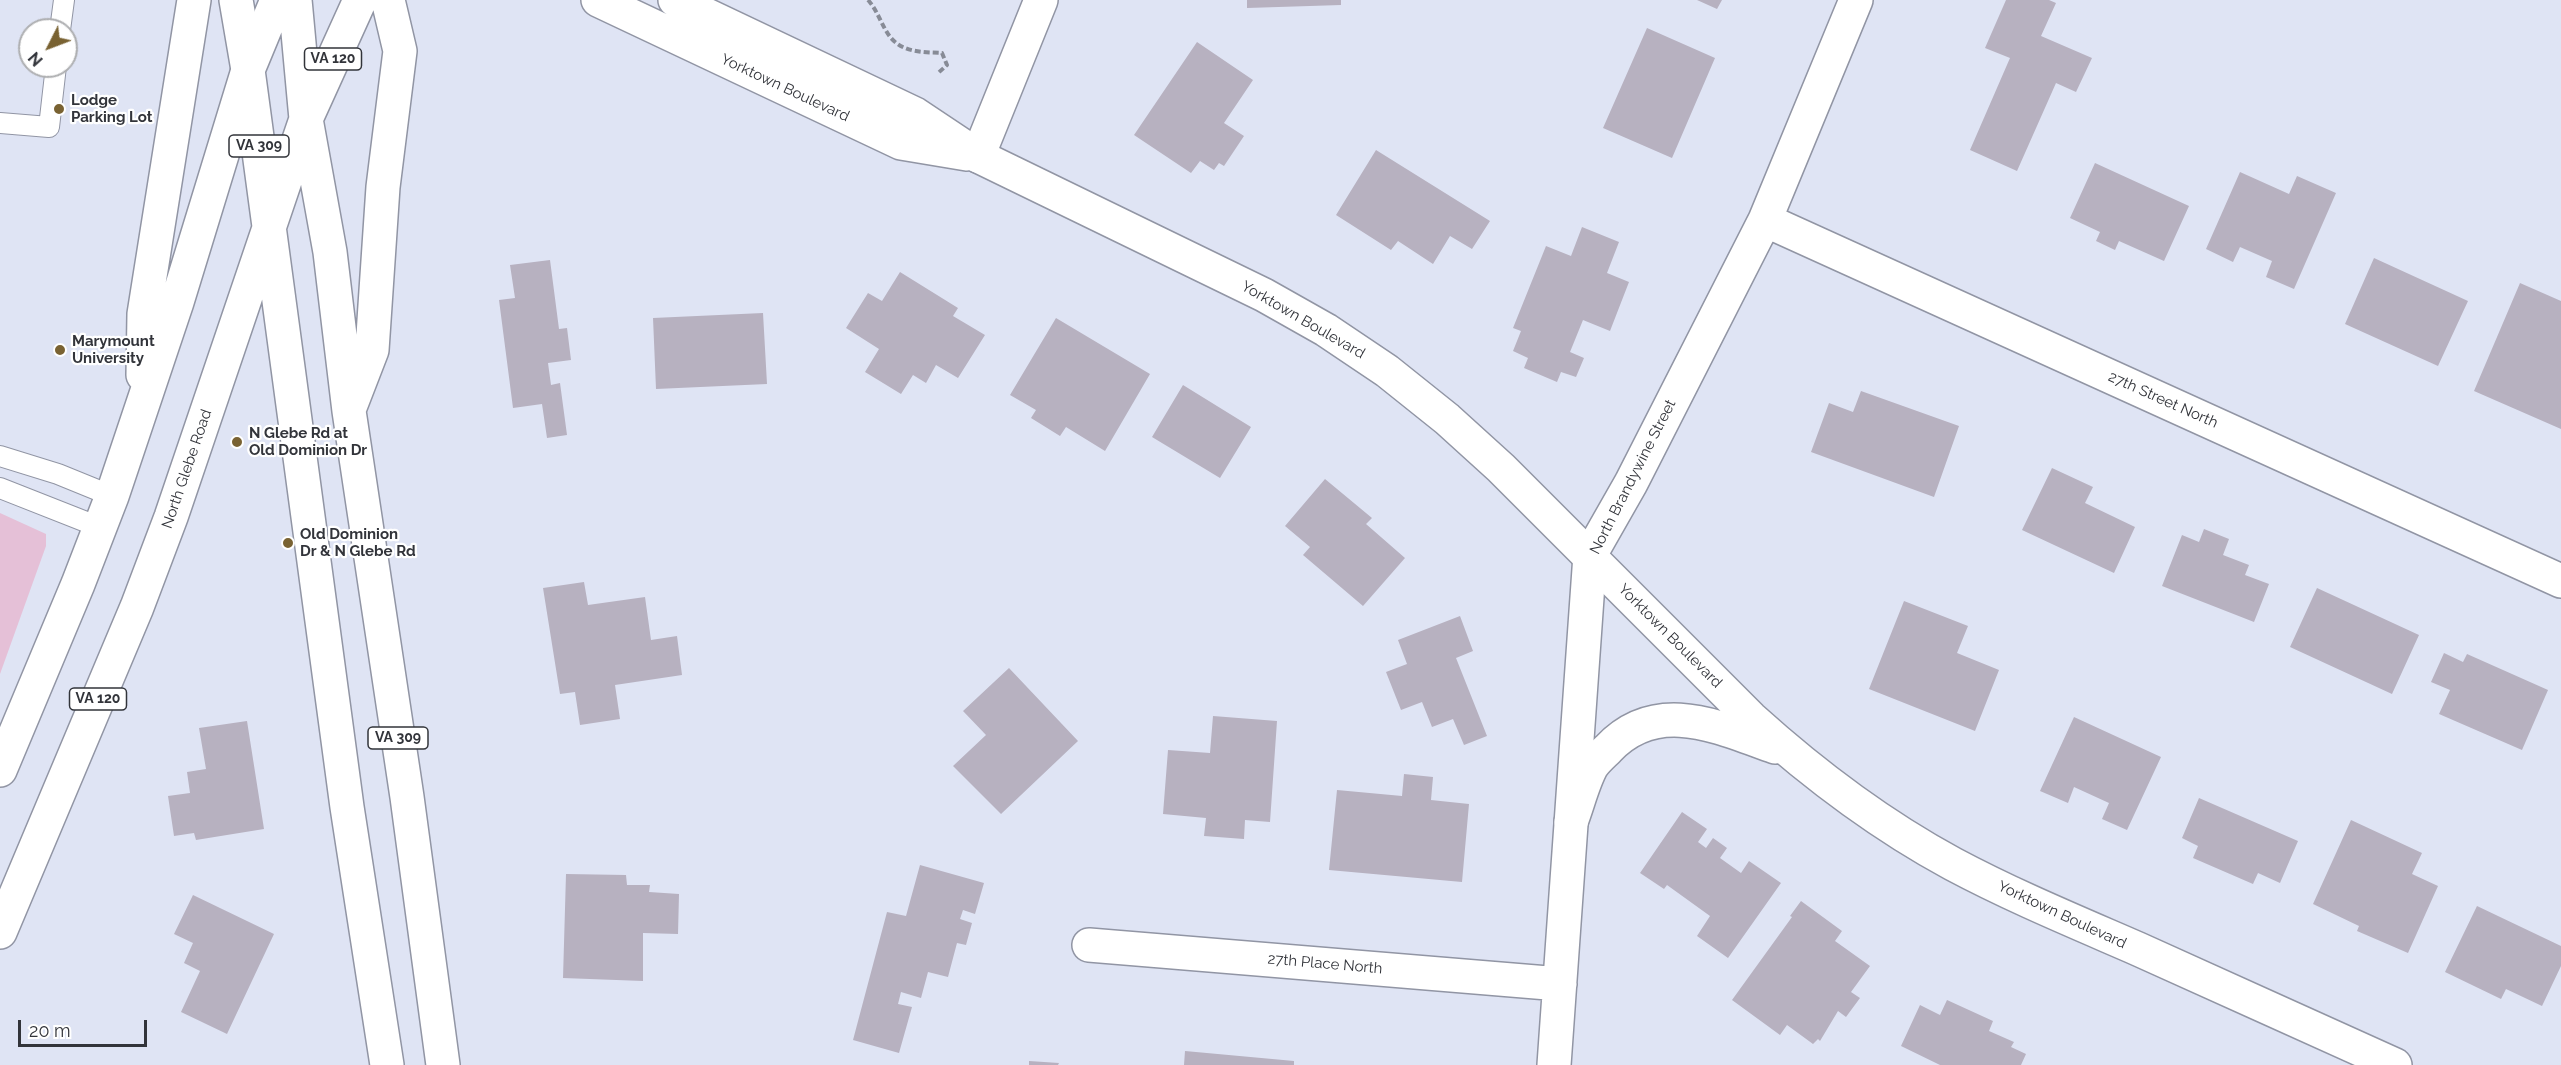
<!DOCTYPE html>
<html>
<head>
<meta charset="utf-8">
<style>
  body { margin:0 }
  #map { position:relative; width:2561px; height:1065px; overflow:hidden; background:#dfe4f4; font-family:Raleway,sans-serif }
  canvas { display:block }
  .north { position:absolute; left:18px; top:18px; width:60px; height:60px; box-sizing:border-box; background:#fff; border:2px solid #adaeb0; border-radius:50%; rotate:228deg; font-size:16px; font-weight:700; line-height:24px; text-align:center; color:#32343a }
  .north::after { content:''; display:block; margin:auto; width:21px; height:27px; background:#796232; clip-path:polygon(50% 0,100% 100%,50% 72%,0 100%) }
  .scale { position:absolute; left:18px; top:1020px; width:129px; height:27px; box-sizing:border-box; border:3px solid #32343a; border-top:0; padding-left:8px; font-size:18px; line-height:21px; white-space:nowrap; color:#32343a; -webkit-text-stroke:4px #fff; paint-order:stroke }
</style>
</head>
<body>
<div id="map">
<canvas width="2561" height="1065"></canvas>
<div class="north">N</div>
<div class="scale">20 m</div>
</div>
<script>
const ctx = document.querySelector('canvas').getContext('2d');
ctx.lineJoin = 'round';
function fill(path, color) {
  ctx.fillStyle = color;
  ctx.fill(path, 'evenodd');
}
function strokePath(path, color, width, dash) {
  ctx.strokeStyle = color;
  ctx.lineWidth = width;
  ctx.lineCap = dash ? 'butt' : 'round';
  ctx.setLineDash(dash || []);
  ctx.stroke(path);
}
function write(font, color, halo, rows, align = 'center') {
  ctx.font = font + ' Raleway,sans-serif';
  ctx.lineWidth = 4.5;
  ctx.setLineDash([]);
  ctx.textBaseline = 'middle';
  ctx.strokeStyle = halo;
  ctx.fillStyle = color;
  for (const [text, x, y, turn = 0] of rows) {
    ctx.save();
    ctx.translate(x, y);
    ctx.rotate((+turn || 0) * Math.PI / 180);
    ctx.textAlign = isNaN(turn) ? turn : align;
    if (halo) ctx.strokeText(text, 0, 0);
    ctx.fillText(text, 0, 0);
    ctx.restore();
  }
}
fill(new Path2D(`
  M0 513 46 534V546L0 674Z`), '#e5c0d7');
fill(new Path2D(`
  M1247 0H1341V5L1247 8Z
  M1697 0H1722L1717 9Z
  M2006 0H2049L2056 3 2041 36 2092 58 2076 92 2056 83 2017 171 1970 150 2010 58 1985 48Z
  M1647 28 1715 58 1672 158 1603 128Z
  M1197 42 1253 80 1224 123 1244 136 1224 166 1219 163 1214 170 1200 161 1191 173 1134 135Z
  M1376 150 1490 221 1472 249 1450 236 1433 264 1398 241 1391 250 1336 215Z
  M2095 163 2189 206 2164 261 2119 241 2115 250 2096 241 2100 232 2070 218Z
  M2240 172 2289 194 2297 176 2336 193 2294 289 2266 277 2272 261 2240 247 2233 262 2206 249Z
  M1582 227 1619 242 1607 273 1629 282 1610 331 1583 320 1570 352 1584 358 1576 377 1561 372 1557 382 1524 368 1528 358 1513 351 1521 331 1513 328 1546 246 1571 256Z
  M2374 258 2468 301 2438 366 2345 324Z
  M550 260 559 329 567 328 571 360 548 363 551 385 560 383 567 435 547 438 542 404 513 408 499 300 515 298 510 265Z
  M900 272 958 308 953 316 985 335 958 378 936 365 926 383 913 375 901 394 865 372 879 349 846 328 868 293 882 301Z
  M2520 283 2561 301V429L2474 391Z
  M763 313 767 384 656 389 653 318Z
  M1056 318 1150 374 1105 451 1066 427 1060 436 1031 418 1036 410 1010 395Z
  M1183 385 1251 427 1220 478 1152 437Z
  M1861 391 1959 426 1934 497 1811 452 1829 403 1853 412Z
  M2052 468 2093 487 2085 503 2135 527 2114 573 2022 530Z
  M1325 479 1372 518 1366 524 1405 558 1363 606 1303 555 1310 547 1285 526Z
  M2204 529 2229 539 2223 555 2249 565 2245 575 2269 584 2254 622 2162 586 2182 535 2199 542Z
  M584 582 588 605 645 597 651 640 677 636 682 675 615 685 620 719 580 725 575 692 560 694 543 588Z
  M2317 588 2419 635 2392 694 2290 647Z
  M1904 601 1968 626 1957 653 1999 670 1975 731 1869 689Z
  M1460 616 1473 651 1456 658 1487 736 1464 745 1453 719 1432 727 1422 702 1401 710 1386 672 1407 664 1398 640Z
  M2444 653 2463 662 2467 654 2548 690 2522 750 2439 714 2450 690 2431 682Z
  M1009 668 1078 741 1001 814 953 766 986 735 963 711Z
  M1213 716 1277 721 1270 822 1245 820 1244 839 1204 836 1206 818 1163 814 1168 750 1210 753Z
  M2074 717 2161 757 2127 830 2102 819 2109 803 2074 787 2068 803 2040 791Z
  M247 721 264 829 196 840 194 833 174 836 168 796 190 793 187 772 206 769 199 728Z
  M1404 774 1433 777 1431 800 1469 804 1462 882 1329 870 1337 790 1402 796Z
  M2199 798 2298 841 2280 883 2258 873 2253 884 2193 858 2198 846 2182 838Z
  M1682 812 1707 829 1698 842 1706 848 1713 838 1727 848 1720 858 1741 873 1749 861 1781 883 1728 958 1697 936 1710 916 1667 885 1664 889 1640 873Z
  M2351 820 2422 853 2412 874 2438 886 2408 953 2357 931 2359 926 2313 904Z
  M920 865 984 883 975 914 963 910 960 919 972 923 966 945 957 943 948 977 928 972 921 998 901 992 898 1004 912 1007 899 1053 853 1040 887 912 906 916Z
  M566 874 626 875 627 885H650L649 892 679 894 678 934 643 933V981L563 978Z
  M193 895 274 934 227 1034 181 1012 200 971 184 963 193 943 174 934Z
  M1801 901 1842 931 1835 941 1870 966 1851 992 1860 998 1846 1017 1838 1011 1820 1041 1818 1039 1813 1044 1787 1025 1780 1035 1732 1000 1792 917 1790 916Z
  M2477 906 2561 946V966L2542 1006 2506 989 2501 999 2445 972Z
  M1947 1000 1993 1021 1989 1031 2014 1042 2011 1047 2026 1054 2021 1065H1940L1901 1046 1920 1005 1940 1015Z
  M1185 1051 1294 1061V1065H1184Z
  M1029 1061 1059 1063 1058 1065H1029Z`), '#b7b1c0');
const service = new Path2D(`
  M60 30 64 0
  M0 123 49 127 56 66
  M0 456 58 474 112 496
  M0 488 99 527`);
const minor = new Path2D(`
  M978 156 1041 0
  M1765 220 2561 581
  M1089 945 1560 984
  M1554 1065 1590 555 1631 483 1765 220 1856 0`);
const tertiary = new Path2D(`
  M598 0 901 143 967 154
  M675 0 915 114 978 156 1264 295 1326 330 1387 371 1447 419 1501 468 1751 718C1813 774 1879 824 1953 864 2013 896 2076 922 2138 949 2224 988 2309 1026 2395 1065
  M1571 822C1578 804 1583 782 1592 766 1596 760 1603 754 1608 749 1657 697 1718 727 1775 747`);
const secondary = new Path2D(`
  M236 0 248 70`);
const primary = new Path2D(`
  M295 0 306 119 330 252 349 411 407 797 443 1065
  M248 70 347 807 387 1065
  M143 375 144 314 194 0
  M350 407 372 350 383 187 400 51 388 0
  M0 770 78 584 112 496 177 302 248 70 277 0
  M0 932 137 607 171 517 306 119 360 0`);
strokePath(service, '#9195a4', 22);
strokePath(minor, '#9195a4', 36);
strokePath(tertiary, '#9195a4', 36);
strokePath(secondary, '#9195a4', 36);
strokePath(primary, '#9195a4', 36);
strokePath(new Path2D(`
  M868 0C878 11 882 27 891 38 904 53 924 52 942 53L947 65 937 74`), '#878b96', 4, [6, 3]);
strokePath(service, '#fff', 20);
strokePath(minor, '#fff', 33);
strokePath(tertiary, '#fff', 33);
strokePath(secondary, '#fff', 33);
strokePath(primary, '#fff', 33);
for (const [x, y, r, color] of [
  [59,109,6,"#796232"],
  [60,350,6,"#796232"],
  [237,442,6,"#796232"],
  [288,543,6,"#796232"]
]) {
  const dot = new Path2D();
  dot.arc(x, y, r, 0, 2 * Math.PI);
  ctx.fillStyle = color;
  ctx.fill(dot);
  strokePath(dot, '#fff', 2);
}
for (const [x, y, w] of [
  [333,59,57],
  [259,146,60],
  [98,699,57],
  [398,738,60]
]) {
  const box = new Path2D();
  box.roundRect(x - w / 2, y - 11, w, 22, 4.5);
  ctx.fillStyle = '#fff';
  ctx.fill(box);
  strokePath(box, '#32343a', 1.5);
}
write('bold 14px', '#32343a', null, [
  ["VA 120",333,59],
  ["VA 309",259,146],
  ["VA 120",98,699],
  ["VA 309",398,738]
]);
write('15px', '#32343a', '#fff', [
  ["Yorktown Boulevard",785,88,25],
  ["Yorktown Boulevard",1303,320,30],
  ["27th Street North",2163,400,24],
  ["North Glebe Road",187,469,-71],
  ["North Brandywine Street",1633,477,-63],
  ["Yorktown Boulevard",1670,636,45],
  ["Yorktown Boulevard",2062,915,25],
  ["27th Place North",1325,964,5]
]);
write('bold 15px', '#32343a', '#fff', [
  ["Lodge",71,100],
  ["Parking Lot",71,117],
  ["Marymount",72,341],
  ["University",72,358],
  ["N Glebe Rd at",249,433],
  ["Old Dominion Dr",249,450],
  ["Old Dominion",300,534],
  ["Dr & N Glebe Rd",300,551]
], 'left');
</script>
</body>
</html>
